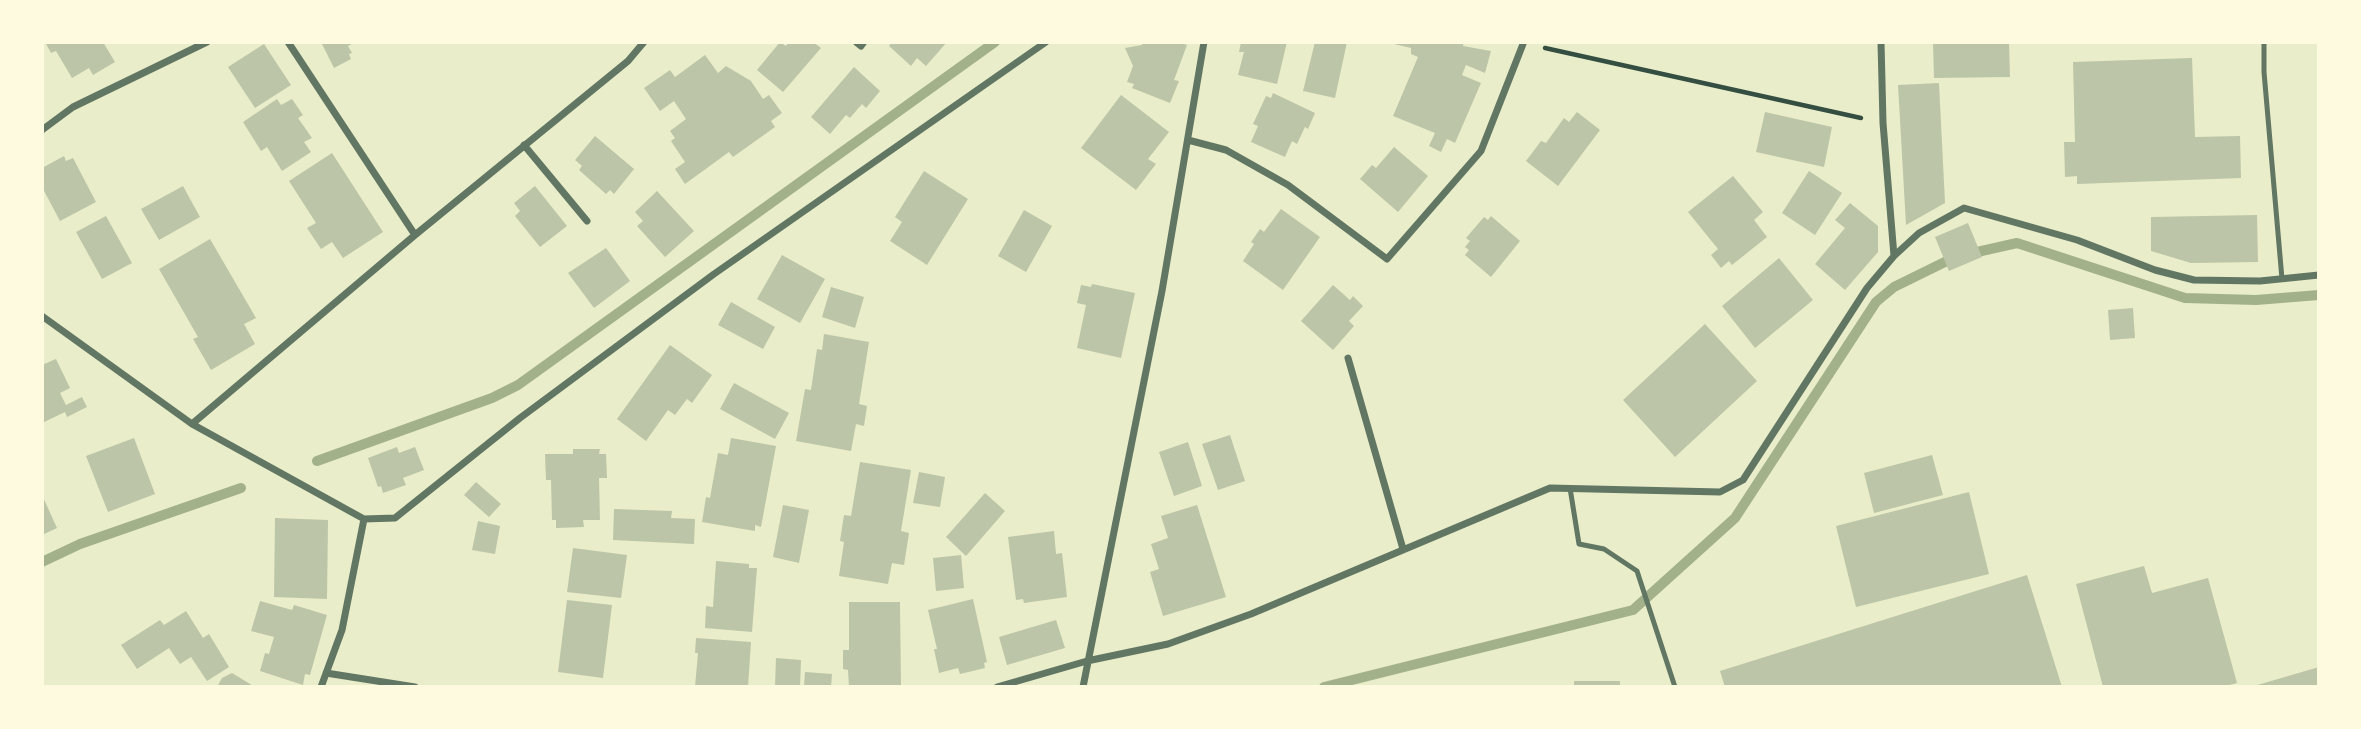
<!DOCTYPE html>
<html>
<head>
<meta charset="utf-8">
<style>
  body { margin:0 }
  #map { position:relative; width:2361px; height:729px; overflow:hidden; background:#e9edc9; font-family:"Work Sans",sans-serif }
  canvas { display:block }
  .frame { position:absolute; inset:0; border:44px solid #fefae0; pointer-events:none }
</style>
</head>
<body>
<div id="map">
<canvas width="2361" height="729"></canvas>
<div class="frame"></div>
</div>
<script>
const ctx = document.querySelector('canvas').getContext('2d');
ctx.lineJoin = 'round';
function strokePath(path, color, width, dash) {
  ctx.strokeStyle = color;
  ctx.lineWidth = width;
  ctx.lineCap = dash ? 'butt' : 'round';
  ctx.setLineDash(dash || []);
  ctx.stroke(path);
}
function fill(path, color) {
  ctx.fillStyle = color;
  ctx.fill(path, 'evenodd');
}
strokePath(new Path2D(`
  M317 461 492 398 518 385 995 42
  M42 562 80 544 241 488
  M1324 687 1633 610 1735 518 1876 302 1894 287 1955 257 2017 243 2185 298 2256 300 2319 295`), '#a3b18a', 10);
fill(new Path2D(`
  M45 42H103L115 62 93 75 89 68 72 78 56 51 51 53Z
  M321 42H355L348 46 352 53 349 54 351 59 334 68Z
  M780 42 786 46 789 42H813L821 48 783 92 757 70Z
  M892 42H947L926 66 917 58 911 66 889 46Z
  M1143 42H1178L1187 45 1174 80 1179 81 1170 103 1132 88 1134 84 1127 82 1133 66 1125 48 1142 45Z
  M1241 42H1287L1277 84 1238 75 1244 52H1239Z
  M1315 42H1347L1335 98 1303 91Z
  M1385 42H1464L1463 46 1491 51 1485 73 1466 65 1462 75 1481 83 1455 143 1447 139 1441 152 1429 146 1435 133 1393 116 1418 57 1411 54V48Z
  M1933 42H2009L2010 77 1934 78Z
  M264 44 291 85 255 108 228 67Z
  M705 55 718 73 726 66 751 81 763 99 769 95 782 113 771 121 775 127 733 157 729 152 685 184 675 169 685 162 671 141 675 138 670 131 686 119 674 101 660 111 644 88 670 70 675 77Z
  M2192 58 2195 137 2240 136 2241 178 2077 184V176L2065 177 2064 142H2075L2073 62Z
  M854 67 880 91 866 108 862 104 850 118 846 115 830 134 811 117Z
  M1939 83 1945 203 1906 225 1898 85Z
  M1273 93 1315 113 1308 129 1305 127 1297 144 1292 141 1285 157 1251 142 1258 126 1253 124 1266 96 1271 98Z
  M1121 95 1169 132 1148 159 1156 164 1136 190 1081 148Z
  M277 99 281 105 292 99 303 115 298 118 312 138 304 142 311 152 282 171 267 147 261 151 243 122Z
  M1577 112 1600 130 1558 186 1526 161 1541 141 1546 143 1564 118 1569 122Z
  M1765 112 1832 127 1824 167 1756 152Z
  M595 136 634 169 614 194 610 190 606 194 579 170 582 166 575 160Z
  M1394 147 1428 176 1398 212 1360 179 1372 165 1376 168Z
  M332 153 383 232 343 258 332 242 321 249 307 228 316 223 289 181Z
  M64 156 66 161 73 158 96 202 60 221 42 187V168Z
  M924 171 968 199 927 265 890 241 902 222 895 217Z
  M1809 171 1842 193 1815 235 1782 213Z
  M1733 176 1763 212 1754 220 1767 237 1732 265 1729 261 1721 268 1711 255 1718 249 1688 212Z
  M183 186 200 217 159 240 141 209Z
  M535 186 567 226 540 247 515 216 520 211 514 203Z
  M657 191 694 231 665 257 637 226 643 221 635 212Z
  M1850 203 1878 226V252L1845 290 1815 264 1845 228 1835 220Z
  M1281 209 1320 237 1283 290 1243 261 1254 244 1251 242 1260 229 1264 232Z
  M1024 210 1052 226 1026 272 998 256Z
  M2257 215 2258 262 2191 263 2151 251V217Z
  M106 216 132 263 102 279 76 232Z
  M1491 216 1520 241 1491 277 1465 255 1469 250 1465 247 1470 241 1466 238 1484 217 1488 220Z
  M1968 223 1982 257 1949 271 1935 237Z
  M210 239 256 318 244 324 255 344 211 370 193 339 198 337 159 269Z
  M606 248 630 281 594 308 568 273Z
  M782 255 825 279 800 323 757 299Z
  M1779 258 1813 300 1755 348 1722 306Z
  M1092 284 1135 293 1121 358 1077 348 1086 305 1077 303 1081 285 1091 287Z
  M1333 285 1350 300 1353 296 1363 306 1349 321 1354 326 1333 350 1301 321Z
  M831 287 864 297 855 328 822 317Z
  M731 302 775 327 763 349 718 325Z
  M2133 308 2135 338 2110 340 2108 310Z
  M1705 324 1757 381 1675 457 1623 400Z
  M824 334 869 342 859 404 867 406 864 426 856 424 851 451 796 441 805 389 811 390 817 349 822 350Z
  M670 345 712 375 692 403 687 399 675 415 668 410 646 441 617 419Z
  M56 359 70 388 60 393 66 405 82 397 87 407 67 417 65 412 42 423V365Z
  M734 383 789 413 775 439 720 409Z
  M1230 435 1245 481 1218 490 1202 444Z
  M134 438 155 494 108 512 86 456Z
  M731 438 776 446 761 527 755 525V531L702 522 706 497 710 498 718 453 728 455Z
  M1188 442 1202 486 1174 496 1159 452Z
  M397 447 399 453 415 447 424 470 403 478 406 485 383 493 381 486 378 487 368 458Z
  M573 449H600L599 454H606L607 478H599L600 520H583L584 527 556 528V520H552L551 480H546L545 454H573Z
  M1932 455 1943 495 1874 513 1864 473Z
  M860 462 911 470 901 531 909 533 904 565 892 563 888 584 839 576 844 542 840 541 844 515 851 516Z
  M919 472 945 477 940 507 913 503Z
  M476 482 501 504 489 517 464 495Z
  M1969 492 1989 574 1856 607 1836 526Z
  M985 493 1005 511 966 556 946 537Z
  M42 495 57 528 42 535Z
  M783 505 809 510 799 563 773 557Z
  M1197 505 1226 597 1163 616 1150 572 1159 569 1151 544 1168 538 1161 516Z
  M614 509 672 511 671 518 695 519 694 544 613 540Z
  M275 518 328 520 327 599 274 597Z
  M478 521 500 526 495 554 472 550Z
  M1054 531 1056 554 1062 553 1067 597 1024 603 1023 599 1016 600 1008 537Z
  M573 548 627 555 621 598 567 592Z
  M961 555 964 588 936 591 933 558Z
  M716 561 749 564V568H757L752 632 705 628 706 606 713 607Z
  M2144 566 2152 593 2208 578 2237 683 2222 687H2103L2076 584Z
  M2027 575 2062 687H1725L1720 671Z
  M973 599 987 662 984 663 985 668 960 674 958 668 939 673 934 649H937L928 610Z
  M567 600 612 605 603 678 558 672Z
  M260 601 292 610 294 605 327 615 310 675 305 674 303 685 260 671 265 653 269 654 274 637 251 631Z
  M849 602H900L901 687H849L848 670 843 669V650H849Z
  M186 611 203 638 209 634 229 667 207 681 191 657 180 664 169 648 137 669 121 645 160 620 164 625Z
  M1056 620 1065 648 1007 665 999 637Z
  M696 638 751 642 748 687H695L698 653H695Z
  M776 658 801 660 800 687H775Z
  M2319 667V687H2254V686Z
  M805 672 832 674 831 687H804Z
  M232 673 255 687H217L222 678Z
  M1574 681H1620V687H1574Z`), '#bcc5a7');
strokePath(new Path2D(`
  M1545 48 1861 118`), '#344e41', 4.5);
strokePath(new Path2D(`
  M2264 42V72L2282 279
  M1570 488 1579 544 1604 549 1637 571 1675 687`), '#617663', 5);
strokePath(new Path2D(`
  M288 42 415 235
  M856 42 861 46 864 42
  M42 130 73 107 207 42
  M1188 140 1226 150 1288 185 1387 259 1481 151 1523 44
  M524 145 587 221
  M1894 256 1919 233 1964 208 2077 240 2155 270 2194 280 2260 281 2319 275
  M42 316 192 424 364 519 395 518 520 418 714 274 1046 42
  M1348 358 1403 549
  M192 424 415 235 628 61 644 42
  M326 673 415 687
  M321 687 342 630 364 519
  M997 687 1087 661 1168 644 1251 614 1550 488 1720 492 1743 480 1867 288 1894 256 1883 123 1881 42
  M1083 687 1162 291 1204 42`), '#617663', 7);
</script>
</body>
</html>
